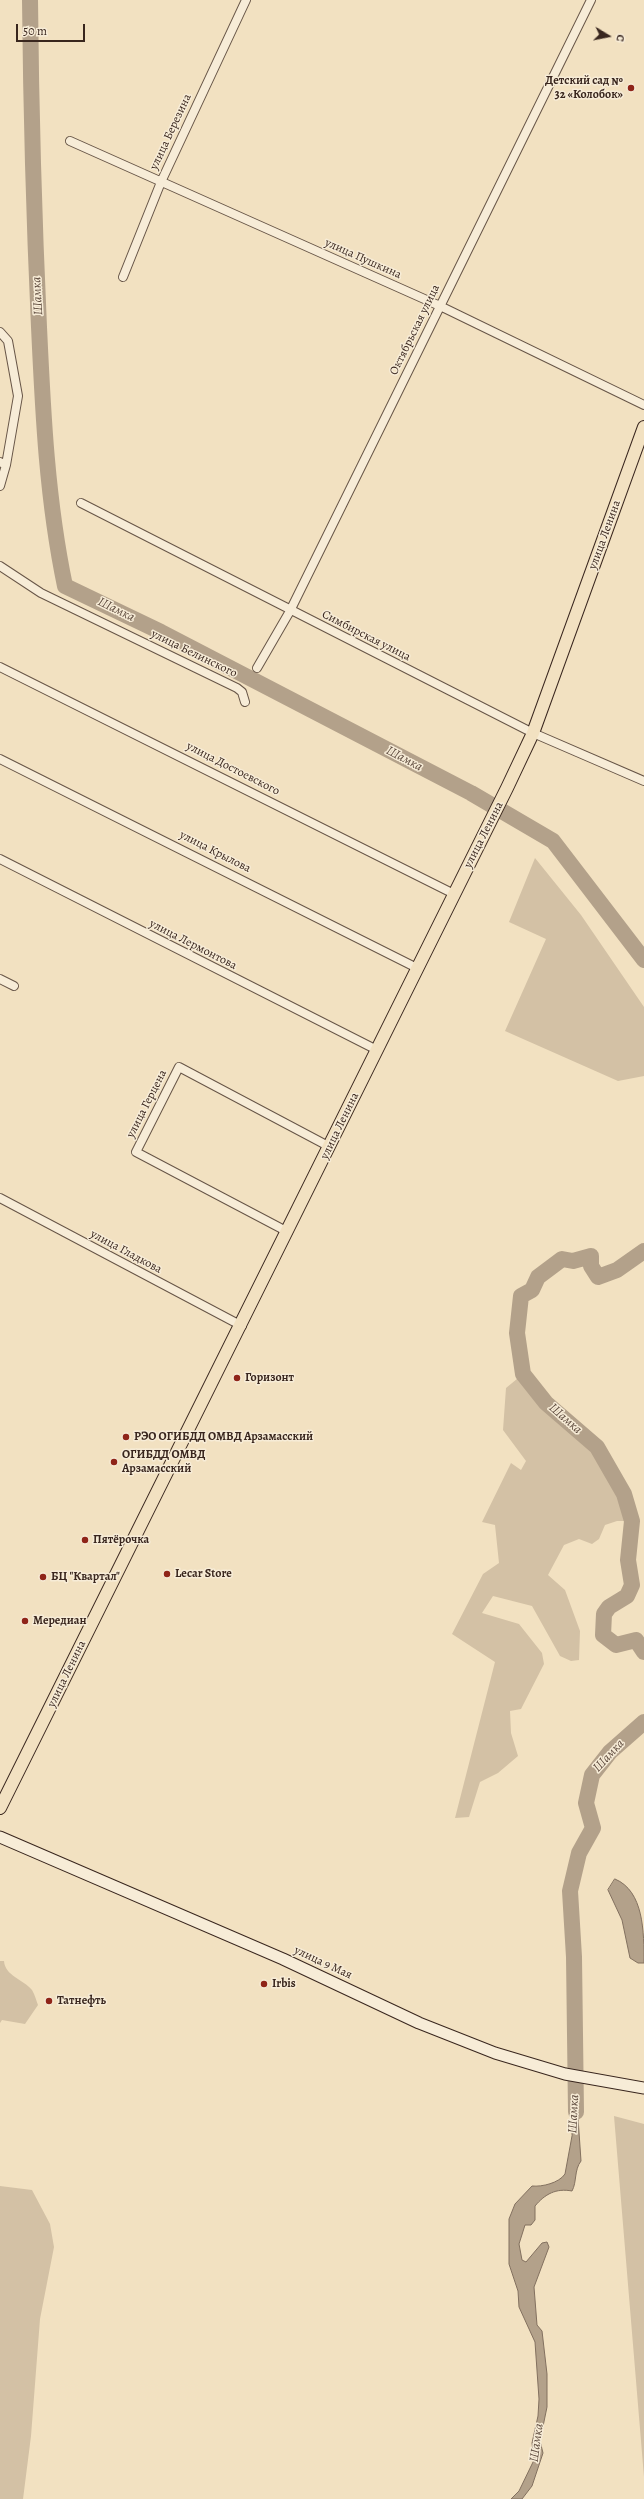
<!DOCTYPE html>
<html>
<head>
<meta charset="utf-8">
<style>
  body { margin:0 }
  #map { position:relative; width:644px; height:2499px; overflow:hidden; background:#f2e1c1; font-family:Alegreya,serif }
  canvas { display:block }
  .north { position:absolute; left:588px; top:16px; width:40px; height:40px; -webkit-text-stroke:3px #f7ecd7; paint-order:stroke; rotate:100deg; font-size:11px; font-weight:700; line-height:16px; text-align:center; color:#39261e }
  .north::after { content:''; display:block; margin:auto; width:14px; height:18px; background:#39261e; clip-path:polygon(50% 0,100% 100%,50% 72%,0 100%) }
  .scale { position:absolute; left:16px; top:24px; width:69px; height:18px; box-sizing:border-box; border:2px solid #39261e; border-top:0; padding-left:5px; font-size:12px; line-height:14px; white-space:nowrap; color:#39261e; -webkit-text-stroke:3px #f7ecd7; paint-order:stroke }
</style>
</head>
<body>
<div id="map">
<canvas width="644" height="2499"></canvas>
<div class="north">С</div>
<div class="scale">50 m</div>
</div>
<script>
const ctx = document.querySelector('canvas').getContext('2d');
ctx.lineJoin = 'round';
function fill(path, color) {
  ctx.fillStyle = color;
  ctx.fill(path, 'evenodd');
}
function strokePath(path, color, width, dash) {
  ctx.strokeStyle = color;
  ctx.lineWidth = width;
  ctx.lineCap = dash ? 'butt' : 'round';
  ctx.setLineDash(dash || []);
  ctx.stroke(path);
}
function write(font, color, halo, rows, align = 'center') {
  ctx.font = font + ' Alegreya,serif';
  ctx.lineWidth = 3;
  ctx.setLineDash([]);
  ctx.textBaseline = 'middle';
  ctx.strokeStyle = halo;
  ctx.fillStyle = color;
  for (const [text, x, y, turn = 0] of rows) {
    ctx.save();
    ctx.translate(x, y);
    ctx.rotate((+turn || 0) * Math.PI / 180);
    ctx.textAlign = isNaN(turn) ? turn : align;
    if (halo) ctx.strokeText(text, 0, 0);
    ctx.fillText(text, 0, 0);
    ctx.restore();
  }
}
fill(new Path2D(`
  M535 858 581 915 644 1007V1076L618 1081 505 1031 546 939 509 922Z
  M523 1374 546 1403 597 1447 624 1494 632 1521H617L605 1525 599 1539 592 1544 579 1539 564 1545 548 1575 565 1590 580 1631 579 1660 571 1661 560 1656 532 1606 493 1596 482 1613 519 1624 542 1653 544 1664 521 1709 510 1711 511 1733 518 1756 498 1773 480 1782 469 1817 455 1818 495 1662 452 1634 483 1574 499 1563 495 1525 482 1522 511 1463 521 1470 526 1461 503 1430 506 1388Z
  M0 1961H4C5 1976 23 1979 32 1990 35 1995 36 2000 38 2005L25 2024 2 2020 0 2023Z
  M614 2116 644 2124V2477Z
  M0 2186 32 2190 50 2224 54 2247 40 2319 31 2436 23 2499H0Z`), '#d3c1a5');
const water = new Path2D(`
  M615 1879C644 1891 644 1932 644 1963H638L630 1958 622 1920 608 1890Z
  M572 2090 579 2092 577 2103 581 2161C574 2170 577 2182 572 2191 556 2188 545 2194 535 2206V2220L531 2225H525L519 2244 522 2260 526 2262 542 2243 547 2242 549 2247 534 2287 537 2325 542 2331 547 2374V2407L540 2441 543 2453 532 2486 522 2499H511L519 2491 534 2460 532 2443 538 2416 539 2399 535 2342 519 2307 518 2291 509 2264V2219L515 2204 532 2186C542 2187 559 2183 565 2174L572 2136Z`);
fill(water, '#b3a18a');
strokePath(water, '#82705f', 1);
strokePath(new Path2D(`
  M30 0C31 109 34 218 39 327 43 414 47 500 65 586L161 632 471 793 553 841 644 960
  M644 1251 617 1270 598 1277 591 1266V1256L573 1261 562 1259 538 1277 532 1290 521 1296 517 1333 523 1374 546 1403 597 1447 624 1494 632 1521 628 1560 632 1585 627 1596 609 1607 604 1614 603 1635 616 1645 636 1640 644 1652
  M576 2112 574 1957 570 1891 579 1853 593 1828 586 1803 592 1775 610 1752 644 1722`), '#b3a18a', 16);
const minor = new Path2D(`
  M70 141 440 306 644 405
  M123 277 161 182 246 0
  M0 332 8 341 18 396 6 465 0 462
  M0 486 6 465
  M81 503 533 733 644 781
  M0 566 41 593 237 688 242 692 245 702
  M0 667 454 894
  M257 668 290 611 591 0
  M0 759 417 968
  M0 859 377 1050
  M0 979 14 986
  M0 1198 242 1326
  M288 1232 136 1152 179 1067 330 1147`);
const secondary = new Path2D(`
  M0 1837 283 1959 419 2023 495 2053 565 2074 644 2088`);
const primary = new Path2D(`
  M0 1808 507 788 533 733 644 427`);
strokePath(minor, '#675547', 10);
strokePath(secondary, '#39261e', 13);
strokePath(primary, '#39261e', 14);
strokePath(minor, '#f7ecd7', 8);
strokePath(secondary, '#f7ecd7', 11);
strokePath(primary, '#f2e1c1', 12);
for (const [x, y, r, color] of [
  [631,88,4,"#8f2418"],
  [237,1378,4,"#8f2418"],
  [126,1437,4,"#8f2418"],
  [114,1462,4,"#8f2418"],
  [85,1540,4,"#8f2418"],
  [167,1574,4,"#8f2418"],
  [43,1577,4,"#8f2418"],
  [25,1621,4,"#8f2418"],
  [264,1984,4,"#8f2418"],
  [49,2001,4,"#8f2418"]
]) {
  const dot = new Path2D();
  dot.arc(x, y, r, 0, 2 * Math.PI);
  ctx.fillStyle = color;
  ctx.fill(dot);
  strokePath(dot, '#f7ecd7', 1.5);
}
write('bold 12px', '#39261e', '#f7ecd7', [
  ["Детский сад №",623,81,"right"],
  ["32 «Колобок»",623,95,"right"],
  ["Горизонт",245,1378],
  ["РЭО ОГИБДД ОМВД Арзамасский",134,1437],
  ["ОГИБДД ОМВД",122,1455],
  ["Арзамасский",122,1469],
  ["Пятёрочка",93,1540],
  ["Lecar Store",175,1574],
  ["БЦ \"Квартал\"",51,1577],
  ["Мередиан",33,1621],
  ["Irbis",272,1984],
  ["Татнефть",57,2001]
], 'left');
write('12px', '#39261e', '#f7ecd7', [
  ["улица Березина",171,132,-65],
  ["улица Пушкина",363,259,24],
  ["Октябрьская улица",415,330,-64],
  ["улица Ленина",605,535,-70],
  ["Симбирская улица",366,636,27],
  ["улица Белинского",194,654,26],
  ["улица Достоевского",233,769,27],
  ["улица Ленина",484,835,-63],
  ["улица Крылова",215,852,27],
  ["улица Лермонтова",193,945,27],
  ["улица Герцена",147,1104,-63],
  ["улица Ленина",340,1126,-64],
  ["улица Гладкова",126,1252,28],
  ["улица Ленина",67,1674,-64],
  ["улица 9 Мая",323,1963,25]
]);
write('italic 13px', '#5e4b3e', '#f7ecd7', [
  ["Шамка",38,296,-93],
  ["Шамка",116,610,26],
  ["Шамка",404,759,28],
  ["Шамка",565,1419,41],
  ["Шамка",609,1756,-47],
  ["Шамка",574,2114,-87],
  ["Шамка",537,2443,-82]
]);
</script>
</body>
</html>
